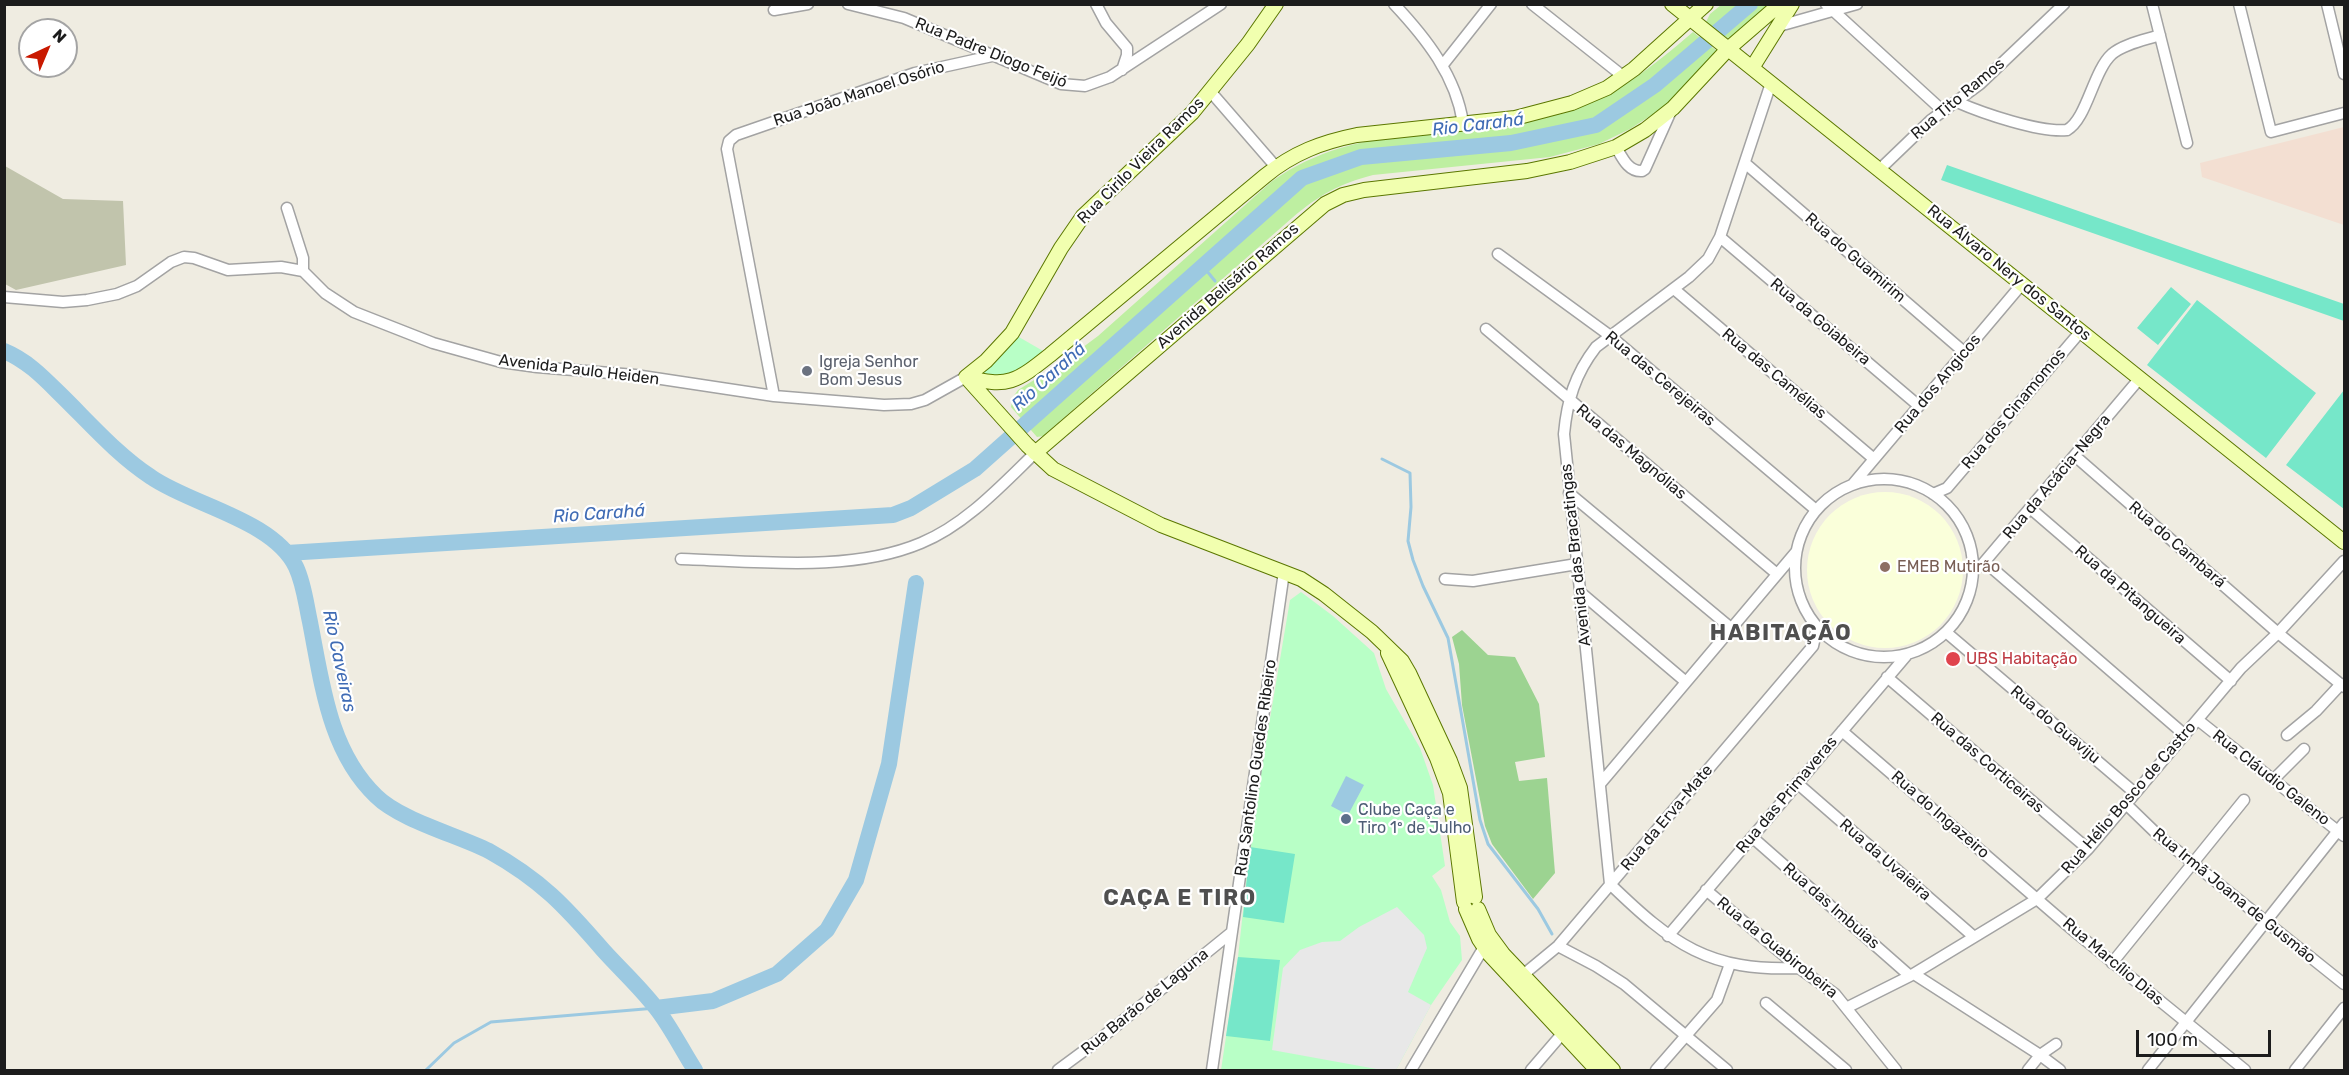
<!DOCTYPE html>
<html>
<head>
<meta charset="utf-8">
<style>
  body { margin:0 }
  #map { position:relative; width:2349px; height:1075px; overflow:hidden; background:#efece1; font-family:Rubik,sans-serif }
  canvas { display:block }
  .frame { position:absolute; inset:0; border:6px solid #1c1c1c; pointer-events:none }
  .north { position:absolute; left:18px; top:18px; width:60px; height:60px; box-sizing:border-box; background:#fff; border:2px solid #a4a4a4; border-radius:50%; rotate:44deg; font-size:16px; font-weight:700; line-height:24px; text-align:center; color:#1c1c1c }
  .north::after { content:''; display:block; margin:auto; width:21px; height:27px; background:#c91900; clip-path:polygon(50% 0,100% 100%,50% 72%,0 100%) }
  .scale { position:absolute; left:2136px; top:1030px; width:135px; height:27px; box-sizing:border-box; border:3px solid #1c1c1c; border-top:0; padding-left:8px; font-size:18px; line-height:21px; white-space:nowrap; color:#1c1c1c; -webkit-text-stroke:4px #fff; paint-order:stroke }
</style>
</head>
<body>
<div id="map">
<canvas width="2349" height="1075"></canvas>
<div class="frame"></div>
<div class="north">N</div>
<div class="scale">100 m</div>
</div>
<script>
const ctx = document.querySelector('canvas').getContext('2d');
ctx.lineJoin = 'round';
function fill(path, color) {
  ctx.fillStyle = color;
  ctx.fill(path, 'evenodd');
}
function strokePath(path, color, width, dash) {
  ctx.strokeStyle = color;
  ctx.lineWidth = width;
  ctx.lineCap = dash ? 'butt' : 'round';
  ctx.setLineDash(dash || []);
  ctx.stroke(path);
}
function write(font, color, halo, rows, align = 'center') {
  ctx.font = font + ' Rubik,sans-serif';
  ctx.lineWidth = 4.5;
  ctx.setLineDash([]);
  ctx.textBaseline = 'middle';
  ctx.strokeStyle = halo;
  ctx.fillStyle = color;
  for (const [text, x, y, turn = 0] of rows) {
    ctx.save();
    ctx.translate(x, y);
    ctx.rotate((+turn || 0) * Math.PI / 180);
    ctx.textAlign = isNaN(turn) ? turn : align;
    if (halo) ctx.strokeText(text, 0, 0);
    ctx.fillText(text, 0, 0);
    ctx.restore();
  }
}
fill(new Path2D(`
  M1807 570a78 78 0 1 1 156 0a78 78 0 1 1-156 0Z`), '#faffda');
fill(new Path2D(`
  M2344 127V225L2202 177 2200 163Z`), '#f3dfd2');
fill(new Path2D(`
  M5 166 63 199 123 201 126 265 16 290 5 284Z`), '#c1c4ac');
fill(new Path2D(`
  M1721 5H1772L1733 37 1727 38 1706 22 1710 14Z
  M1693 32 1717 51 1675 98 1661 109 1630 129 1599 144 1550 157 1373 175C1339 184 1319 195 1292 218L1043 436 1037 437 1011 407 1013 397 1018 390 1063 362 1098 336 1271 182C1362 117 1461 143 1562 113 1614 98 1652 67 1693 32Z`), '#beefa1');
fill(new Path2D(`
  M1462 630 1488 655 1515 657 1539 704 1545 757 1515 762 1519 781 1547 778 1555 873 1533 899 1492 844 1485 826 1462 705 1459 664 1452 637Z`), '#9cd391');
fill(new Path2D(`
  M1012 333 1050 355 1023 375 966 377Z
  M1301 592 1333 616 1374 653 1386 689 1420 748 1433 785 1445 866 1432 876 1441 890 1450 922 1460 936 1462 960 1431 1005 1396 1070H1221L1238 957 1250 847 1261 772 1290 600Z`), '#b8ffc6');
fill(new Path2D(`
  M1947 165 2344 304V321L1941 180Z
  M2171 287 2191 304 2158 345 2137 328Z
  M2197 300 2316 393 2266 458 2147 365Z
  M2344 390V509L2286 465Z
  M1250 847 1295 854 1284 923 1243 917Z
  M1238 957 1280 960 1270 1041 1226 1036Z`), '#76e7c9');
fill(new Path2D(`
  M1397 907 1424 935 1427 948 1408 992 1431 1005 1396 1070H1382L1272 1050 1283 968 1300 950 1322 942 1340 941 1359 927Z`), '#e8e8e8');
fill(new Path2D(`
  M1346 776 1364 785 1348 815 1331 806Z`), '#9cc9e1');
strokePath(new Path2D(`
  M1202 265 1215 281
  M1382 459 1410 473 1411 507 1408 541 1413 560 1423 586 1448 638 1480 820 1488 844 1538 909 1552 934
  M426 1070 454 1043 491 1022 656 1008`), '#9cc9e1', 3);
strokePath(new Path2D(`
  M4 351C26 360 42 376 58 392 88 421 116 454 151 477 191 505 274 520 296 567 304 584 306 604 310 622 322 683 329 751 376 796 400 820 457 835 489 851 541 880 565 906 603 950 620 969 640 987 656 1008 671 1027 682 1050 695 1070
  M287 553 893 515 911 508 975 469 1302 178 1361 157 1511 143 1596 125 1655 85 1750 4
  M656 1008 713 1001 777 974 827 930 856 880 889 764 916 583`), '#9cc9e1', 16);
const street = new Path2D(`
  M848 4 904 18 1061 84 1085 86 1110 77 1221 4
  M1096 4 1106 23 1127 48V55L1122 70
  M1394 4C1426 38 1456 76 1463 123
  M1532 4 1624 77
  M1826 4 1943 111
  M2152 4 2187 143
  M2239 4 2271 132 2344 113
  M2327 4 2344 74
  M774 10 808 4
  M1779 26 1857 4
  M1442 66 1491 4
  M1771 83 1720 237 1708 259 1689 277 1596 347C1575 374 1567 401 1564 434L1610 884C1672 944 1709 972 1799 968
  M1210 91 1276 167
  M1957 102C1982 113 2040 133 2067 130 2087 119 2093 71 2112 54 2124 44 2145 40 2160 35
  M1616 147C1622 157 1628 172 1642 171L1645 169 1671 111
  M1746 164 1964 352
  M1879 170 1931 120 1980 84 2064 4
  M287 208 303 258V271
  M1720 237 1919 406
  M1498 254 1609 335 1816 510
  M1674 289 1874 459
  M4 297 63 302 87 300 117 294 137 286 171 262 184 257 194 258 228 270 281 267 303 271 325 293 354 312 433 343 501 362 537 367 635 375 774 396 884 405 911 404 925 400 966 377
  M1486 329 1777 574
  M774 396 727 149 729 141 736 135 915 73 992 56
  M2075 456 2278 633 2344 687
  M1795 568a89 89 0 1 1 178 0a89 89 0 1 1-178 0Z
  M1853 484 2022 284
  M1569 493 1731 628
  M1933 494 1947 488 2081 331
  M2030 508 2231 681
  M681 559C756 561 850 573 921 543 965 525 1001 486 1035 453
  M1985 562 2185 735
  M1981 566 2140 378
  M1445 579 1473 581 1577 564
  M1580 592 1686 682
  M1947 633 2135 793
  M1887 677 2088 849
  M2198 720 2344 836
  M1842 731 2074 931 2245 1070
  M2287 735 2316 711 2341 684
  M2273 780 2304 749
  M1797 783 1973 936
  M1600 784 1796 552
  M2126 804 2159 836 2344 984
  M1752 837 1910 976
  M1706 890 1799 968 1835 994 1896 1070
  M1668 936 1906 656
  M1558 946 1596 966 1624 984 1727 1070
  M2112 963 2244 800
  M1914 974 2040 1055 2060 1070
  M1518 979 1558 946 1813 646 1817 628
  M1766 1003 1846 1070
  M1848 1007 1910 976 2037 899 2088 849 2241 668 2278 633 2344 561
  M1058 1070 1100 1039 1232 932
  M1212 1070 1284 572
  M1411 1070 1484 947
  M1531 1070 1562 1034
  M1656 1070 1717 1000 1730 964
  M2028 1070 2040 1055 2056 1044
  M2148 1070 2344 823
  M2295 1070 2344 1008`);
const secondary = new Path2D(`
  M1276 4 1248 44 1192 113 1083 216 1061 248 1012 333 986 361 966 377 1027 445 1053 469 1161 525 1301 579 1324 594 1372 632 1402 661 1409 673 1450 761 1460 788 1475 897
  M1672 4 2344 542
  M1752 68 1792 4
  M966 377C1008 388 1016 382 1050 355L1265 176C1293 153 1322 142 1357 135L1515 118 1572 103 1607 88 1634 69 1706 4
  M1035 453 1325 204 1343 195 1364 190 1527 171 1570 162 1616 147 1645 130 1673 108 1728 49 1780 4
  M1388 653 1437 758 1450 793 1464 902
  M1466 909 1479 939 1489 954 1597 1070
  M1478 909 1489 935 1503 954 1613 1070`);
strokePath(street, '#a3a3a3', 13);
strokePath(secondary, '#5b7700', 16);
strokePath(street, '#fff', 10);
strokePath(secondary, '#f1ffaf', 14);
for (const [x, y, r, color] of [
  [807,371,6,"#6b7280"],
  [1885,567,6,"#8d6e63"],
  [1953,659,8,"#e0444e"],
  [1346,819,6,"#5c6f8a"]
]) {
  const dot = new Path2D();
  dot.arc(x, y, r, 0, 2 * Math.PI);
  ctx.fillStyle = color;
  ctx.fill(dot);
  strokePath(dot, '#fff', 2);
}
write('16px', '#1c1c1c', '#fff', [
  ["Rua Padre Diogo Feijó",991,53,22],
  ["Rua João Manoel Osório",859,94,-18],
  ["Rua Tito Ramos",1958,99,-40],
  ["Rua Cirilo Vieira Ramos",1141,161,-45],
  ["Rua do Guamirim",1855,258,41],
  ["Rua Álvaro Nery dos Santos",2009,273,39],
  ["Avenida Belisário Ramos",1228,286,-41],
  ["Rua da Goiabeira",1820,322,40],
  ["Avenida Paulo Heiden",579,370,7],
  ["Rua das Camélias",1774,374,40],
  ["Rua das Cerejeiras",1660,379,40],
  ["Rua dos Angicos",1938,384,-50],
  ["Rua dos Cinamomos",2014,409,-50],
  ["Rua das Magnólias",1631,452,40],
  ["Rua da Acácia-Negra",2057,477,-50],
  ["Rua do Cambará",2177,545,41],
  ["Avenida das Bracatingas",1576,555,-96],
  ["Rua da Pitangueira",2130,595,41],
  ["Rua do Guaviju",2055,725,40],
  ["Rua das Corticeiras",1987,763,41],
  ["Rua Santolino Guedes Ribeiro",1256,768,-82],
  ["Rua Cláudio Galeno",2271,778,38],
  ["Rua das Primaveras",1787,795,-50],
  ["Rua Hélio Bosco de Castro",2129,798,-49],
  ["Rua do Ingazeiro",1940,815,41],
  ["Rua da Erva-Mate",1667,818,-50],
  ["Rua da Uvaieira",1885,860,41],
  ["Rua Irmã Joana de Gusmão",2234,896,39],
  ["Rua das Imbuias",1831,906,41],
  ["Rua da Guabirobeira",1777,948,39],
  ["Rua Marcílio Dias",2113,962,40],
  ["Rua Barão de Laguna",1145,1002,-39]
]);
write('16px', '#5b616d', '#fff', [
  ["Igreja Senhor",819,362],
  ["Bom Jesus",819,380]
], 'left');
write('16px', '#785e54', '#fff', [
  ["EMEB Mutirão",1897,567]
], 'left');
write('16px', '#be3a42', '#fff', [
  ["UBS Habitação",1966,659]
], 'left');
write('16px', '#4e5e75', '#fff', [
  ["Clube Caça e",1358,810],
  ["Tiro 1º de Julho",1358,828]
], 'left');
write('italic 18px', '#406cb5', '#fff', [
  ["Rio Carahá",1478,125,-7],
  ["Rio Carahá",1049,377,-42],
  ["Rio Carahá",599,514,-4],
  ["Rio Caveiras",339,661,78]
]);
ctx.letterSpacing = '1.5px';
write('bold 22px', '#4f4f4f', '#fff', [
  ["HABITAÇÃO",1781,634],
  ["CAÇA E TIRO",1180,899]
]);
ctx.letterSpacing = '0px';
</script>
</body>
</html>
